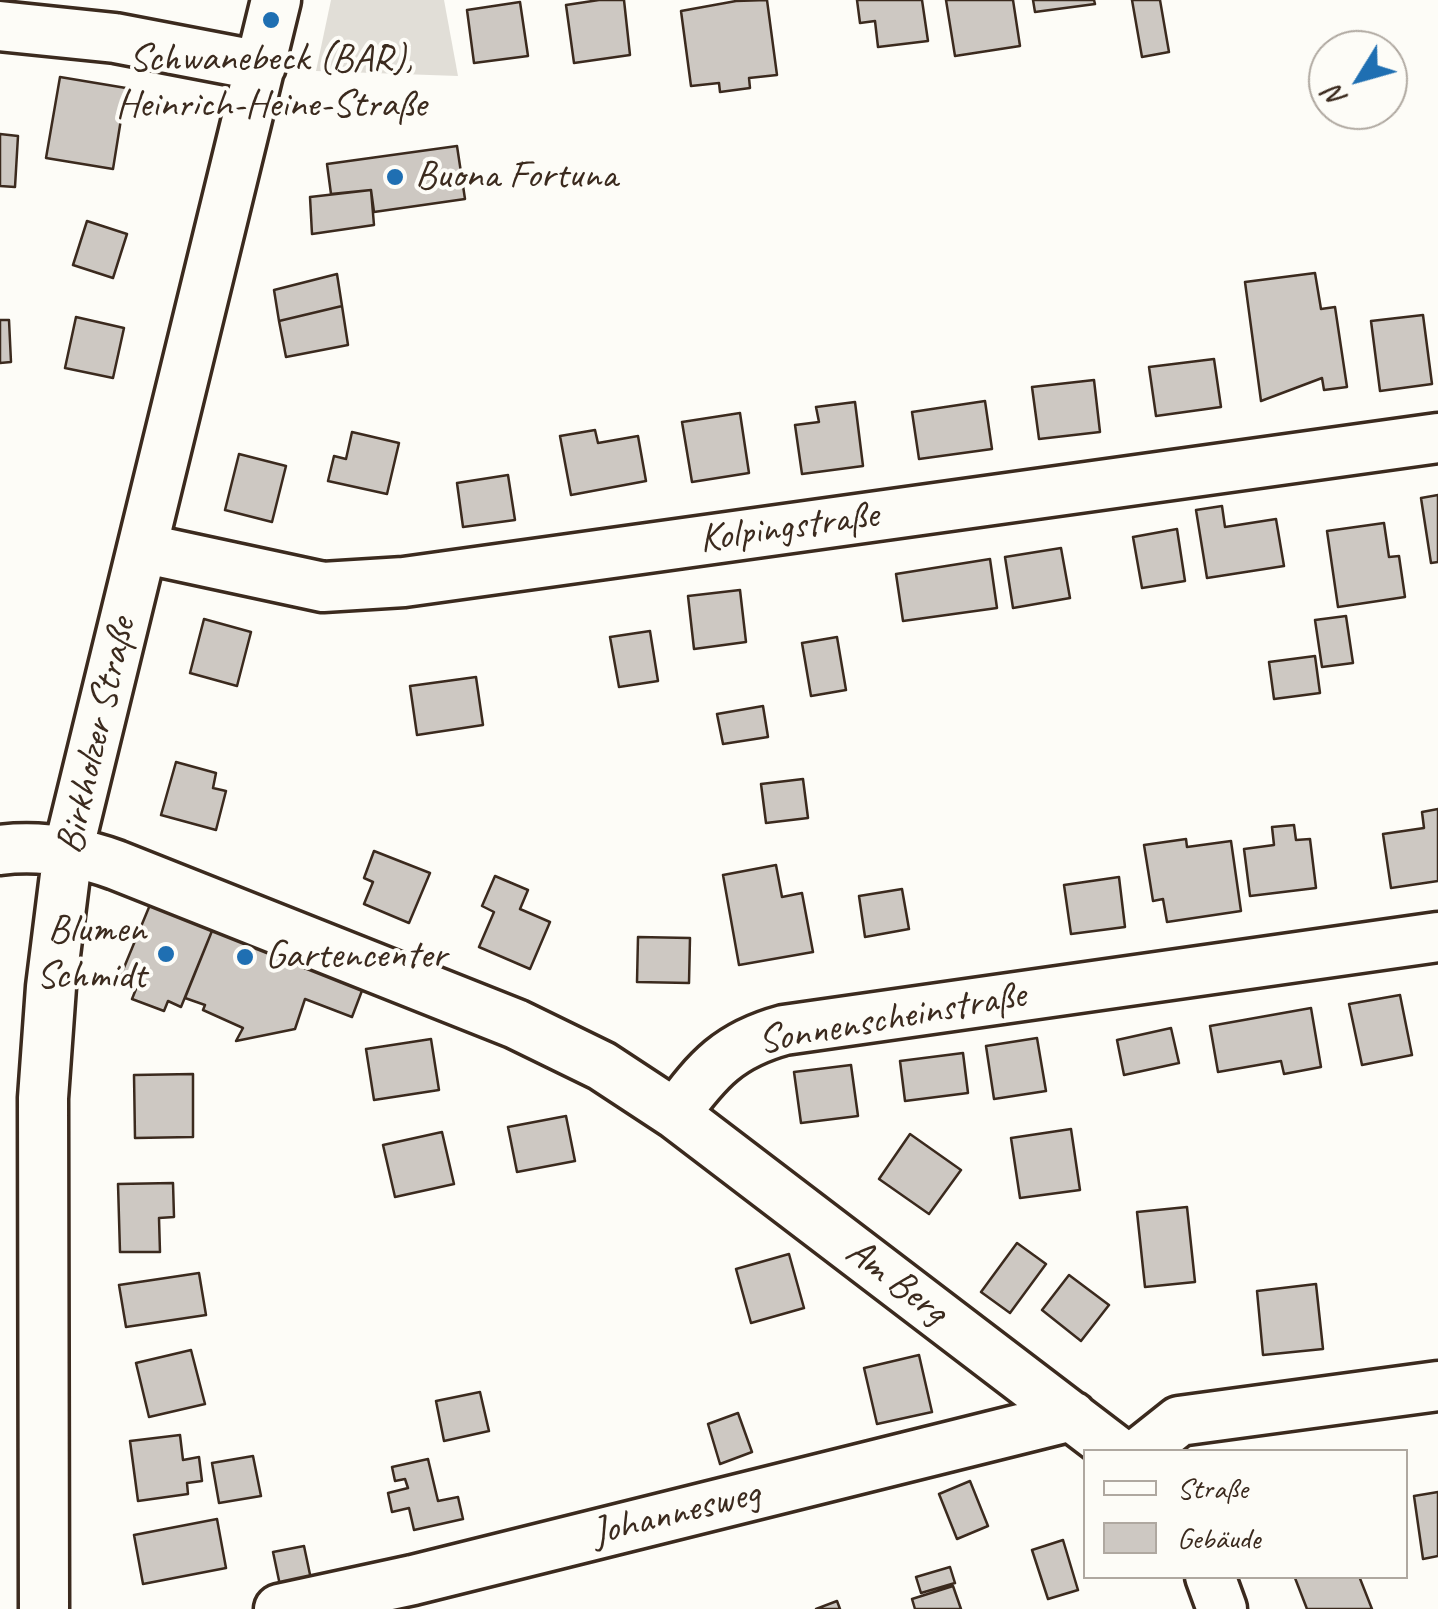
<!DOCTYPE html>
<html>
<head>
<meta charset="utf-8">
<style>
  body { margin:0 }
  #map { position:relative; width:1438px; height:1609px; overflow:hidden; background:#fdfcf7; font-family:Caveat,sans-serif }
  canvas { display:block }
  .legend { position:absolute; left:1083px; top:1449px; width:325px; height:130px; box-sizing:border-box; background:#fdfcf7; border:2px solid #afa8a0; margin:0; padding:12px 18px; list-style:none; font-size:30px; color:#3b2a1e }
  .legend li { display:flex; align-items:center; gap:20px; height:50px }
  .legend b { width:50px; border:2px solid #afa8a0 }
  .north { position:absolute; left:1308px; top:30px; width:100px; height:100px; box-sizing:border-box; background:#fdfcf7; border:2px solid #afa8a0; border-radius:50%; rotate:233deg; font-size:28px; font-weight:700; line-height:40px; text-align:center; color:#3b2a1e }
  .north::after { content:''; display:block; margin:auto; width:35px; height:45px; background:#1f6fb2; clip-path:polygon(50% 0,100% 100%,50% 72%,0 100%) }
</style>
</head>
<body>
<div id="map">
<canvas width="1438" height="1609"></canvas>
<ul class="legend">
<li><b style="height:12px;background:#fdfcf7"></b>Straße</li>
<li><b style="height:28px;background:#cdc8c2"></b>Gebäude</li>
</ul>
<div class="north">N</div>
</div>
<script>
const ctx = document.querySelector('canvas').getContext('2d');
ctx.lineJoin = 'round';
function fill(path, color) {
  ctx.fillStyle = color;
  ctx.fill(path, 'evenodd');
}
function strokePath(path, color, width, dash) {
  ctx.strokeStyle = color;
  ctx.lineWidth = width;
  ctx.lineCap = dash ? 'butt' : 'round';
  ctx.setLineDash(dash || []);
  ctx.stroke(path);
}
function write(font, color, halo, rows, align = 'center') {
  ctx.font = font + ' Caveat,sans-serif';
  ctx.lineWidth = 8;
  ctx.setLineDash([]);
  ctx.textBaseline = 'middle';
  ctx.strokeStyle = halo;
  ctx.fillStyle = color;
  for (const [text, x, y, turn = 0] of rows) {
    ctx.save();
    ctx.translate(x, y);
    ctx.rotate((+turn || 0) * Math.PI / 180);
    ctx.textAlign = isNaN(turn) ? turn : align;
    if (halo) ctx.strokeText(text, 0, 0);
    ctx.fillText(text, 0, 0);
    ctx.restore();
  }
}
fill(new Path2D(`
  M331 0H444L458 76 316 71Z`), '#e1ded7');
const building = new Path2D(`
  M599 0H624L630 55 574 63 566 5Z
  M767 0 777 75 749 78 750 88 720 92 719 83 691 86 681 11 736 1Z
  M857 0H922L928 41 878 47 875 21 860 23Z
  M946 0H1013L1020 46 955 56Z
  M1033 0H1094L1095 4 1035 12Z
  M1132 0H1160L1169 52 1142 57Z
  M520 2 528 56 474 63 467 10Z
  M60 77 126 88 113 169 46 158Z
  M0 134 18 136 15 187 0 186Z
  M457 146 465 199 374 212 371 190 331 194 327 164Z
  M371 190 374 225 312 234 310 197Z
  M87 221 127 234 113 278 73 265Z
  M1315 273 1321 309 1335 307 1347 387 1324 390 1322 378 1261 401 1245 282Z
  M337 274 342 306 279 321 274 290Z
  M342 306 348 345 286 357 279 321Z
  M1423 315 1432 384 1380 391 1371 321Z
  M76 317 124 328 113 378 65 368Z
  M0 320H9L11 362 0 363Z
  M1214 359 1221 407 1156 416 1149 367Z
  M1094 380 1100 432 1039 439 1032 387Z
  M985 401 992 449 919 459 912 412Z
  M855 402 863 466 802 474 795 425 819 422 816 407Z
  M740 413 749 473 692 482 682 422Z
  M595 430 598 443 638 436 646 481 571 495 560 436Z
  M352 432 399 443 387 494 328 481 334 456 346 459Z
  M239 454 286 466 272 522 225 510Z
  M508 475 515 520 463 527 457 483Z
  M1438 495V562L1431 563 1421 498Z
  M1222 506 1225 527 1276 519 1284 566 1207 578 1196 510Z
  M1384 523 1389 557 1399 556 1405 597 1338 607 1327 531Z
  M1177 529 1185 581 1142 588 1133 537Z
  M1061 548 1070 598 1013 608 1005 557Z
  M990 559 997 608 903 621 896 574Z
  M740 590 746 642 694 649 688 596Z
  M1346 616 1353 663 1322 667 1315 620Z
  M204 619 251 632 237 686 190 673Z
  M650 631 658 681 619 687 610 637Z
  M837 637 846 690 811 696 802 643Z
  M1315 656 1320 693 1274 699 1269 662Z
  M476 677 483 725 417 735 410 686Z
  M763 706 768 737 723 744 717 714Z
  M176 762 216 773 213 788 226 791 216 830 161 815Z
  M803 779 808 818 766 823 761 784Z
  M1438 809V881L1391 888 1383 834 1424 828 1422 812Z
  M1294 825 1296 840 1310 839 1316 888 1250 896 1244 849 1274 845 1272 827Z
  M1186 839 1187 847 1231 841 1241 911 1167 922 1163 899 1153 901 1144 845Z
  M374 851 430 873 409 923 364 904 373 882 364 878Z
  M776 865 782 897 802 893 813 952 739 965 723 875Z
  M495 876 528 890 520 909 550 922 530 969 479 947 494 912 482 906Z
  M1119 877 1125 927 1071 934 1064 885Z
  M902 889 909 929 865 937 859 896Z
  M152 900 214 926 181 1007 168 1001 164 1011 132 999 136 989 118 982Z
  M214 926 363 988 352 1017 305 999 295 1029 236 1041 243 1028 203 1010 205 1005 185 998Z
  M638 937 690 938 689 983 637 982Z
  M1400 995 1412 1055 1362 1065 1349 1004Z
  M1311 1008 1321 1067 1284 1074 1281 1061 1218 1072 1210 1026Z
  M1171 1028 1179 1063 1124 1075 1117 1040Z
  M1037 1038 1046 1091 994 1099 986 1046Z
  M431 1039 439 1090 374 1100 366 1049Z
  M963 1053 968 1093 905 1101 900 1061Z
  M851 1065 858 1116 801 1123 794 1072Z
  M193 1074V1137L135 1138 134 1075Z
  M566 1116 575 1161 517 1172 508 1127Z
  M1071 1129 1080 1190 1020 1198 1011 1138Z
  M442 1132 454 1184 395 1197 383 1145Z
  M910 1134 961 1170 929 1214 879 1179Z
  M173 1183 174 1217 159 1218 160 1252H120L118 1184Z
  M1187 1207 1195 1282 1145 1287 1137 1212Z
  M1017 1243 1046 1264 1010 1313 981 1292Z
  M789 1254 804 1308 751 1323 736 1269Z
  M199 1273 206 1315 126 1327 119 1285Z
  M1069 1275 1109 1305 1081 1341 1042 1310Z
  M1316 1284 1323 1349 1263 1355 1257 1291Z
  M191 1350 205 1404 149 1417 136 1363Z
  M919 1355 932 1412 877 1424 864 1368Z
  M480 1392 489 1431 444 1441 436 1401Z
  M738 1413 752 1452 720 1464 708 1424Z
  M180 1435 183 1460 199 1457 202 1481 187 1483 188 1494 138 1501 130 1441Z
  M253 1456 261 1496 219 1503 212 1463Z
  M428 1459 438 1501 458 1497 463 1519 414 1530 409 1508 392 1512 388 1493 408 1488 405 1479 395 1481 392 1467Z
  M970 1481 988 1526 957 1539 939 1494Z
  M1438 1492V1556L1423 1559 1414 1496Z
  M217 1519 226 1568 143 1584 134 1535Z
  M1063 1540 1078 1590 1048 1599 1032 1550Z
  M304 1546 312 1584 281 1590 273 1552Z
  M950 1567 955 1583 921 1593 916 1577Z
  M1299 1576H1359L1372 1609H1307L1295 1578Z
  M953 1586 961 1609H915L912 1599Z
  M837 1601 840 1609H816Z`);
fill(building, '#cdc8c2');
strokePath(building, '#3b2a1e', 2.5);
const minor = new Path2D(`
  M0 26 115 38 261 66
  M142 548 323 587 404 582 1438 438
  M0 850C40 845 77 851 116 865L516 1024 602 1066 675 1114 1118 1452
  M675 1114C708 1069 729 1045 784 1030L1438 937
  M1140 1452 1179 1421 1438 1386
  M1210 1576 1222 1609
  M44 1609 43 1098 51 987 68 851 276 0
  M279 1609 413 1580 1072 1416`);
strokePath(minor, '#3b2a1e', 55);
strokePath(minor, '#fdfcf7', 48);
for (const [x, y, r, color] of [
  [271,20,10,"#1f6fb2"],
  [395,177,10,"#1f6fb2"],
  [166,954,10,"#1f6fb2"],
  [245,957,10,"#1f6fb2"]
]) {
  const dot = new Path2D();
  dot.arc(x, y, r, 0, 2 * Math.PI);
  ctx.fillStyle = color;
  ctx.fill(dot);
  strokePath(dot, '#fdfcf7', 4);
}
write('40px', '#3b2a1e', '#fdfcf7', [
  ["Schwanebeck (BAR),",271,60,"center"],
  ["Heinrich-Heine-Straße",271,106,"center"],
  ["Buona Fortuna",415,177],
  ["Blumen",146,931,"right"],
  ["Schmidt",146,977,"right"],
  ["Gartencenter",265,957]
], 'left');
write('40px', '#3b2a1e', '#fdfcf7', [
  ["Kolpingstraße",789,528,-8],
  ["Birkholzer Straße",97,736,-77],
  ["Sonnenscheinstraße",892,1019,-10],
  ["Am Berg",896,1282,37],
  ["Johannesweg",676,1514,-14]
]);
</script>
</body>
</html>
